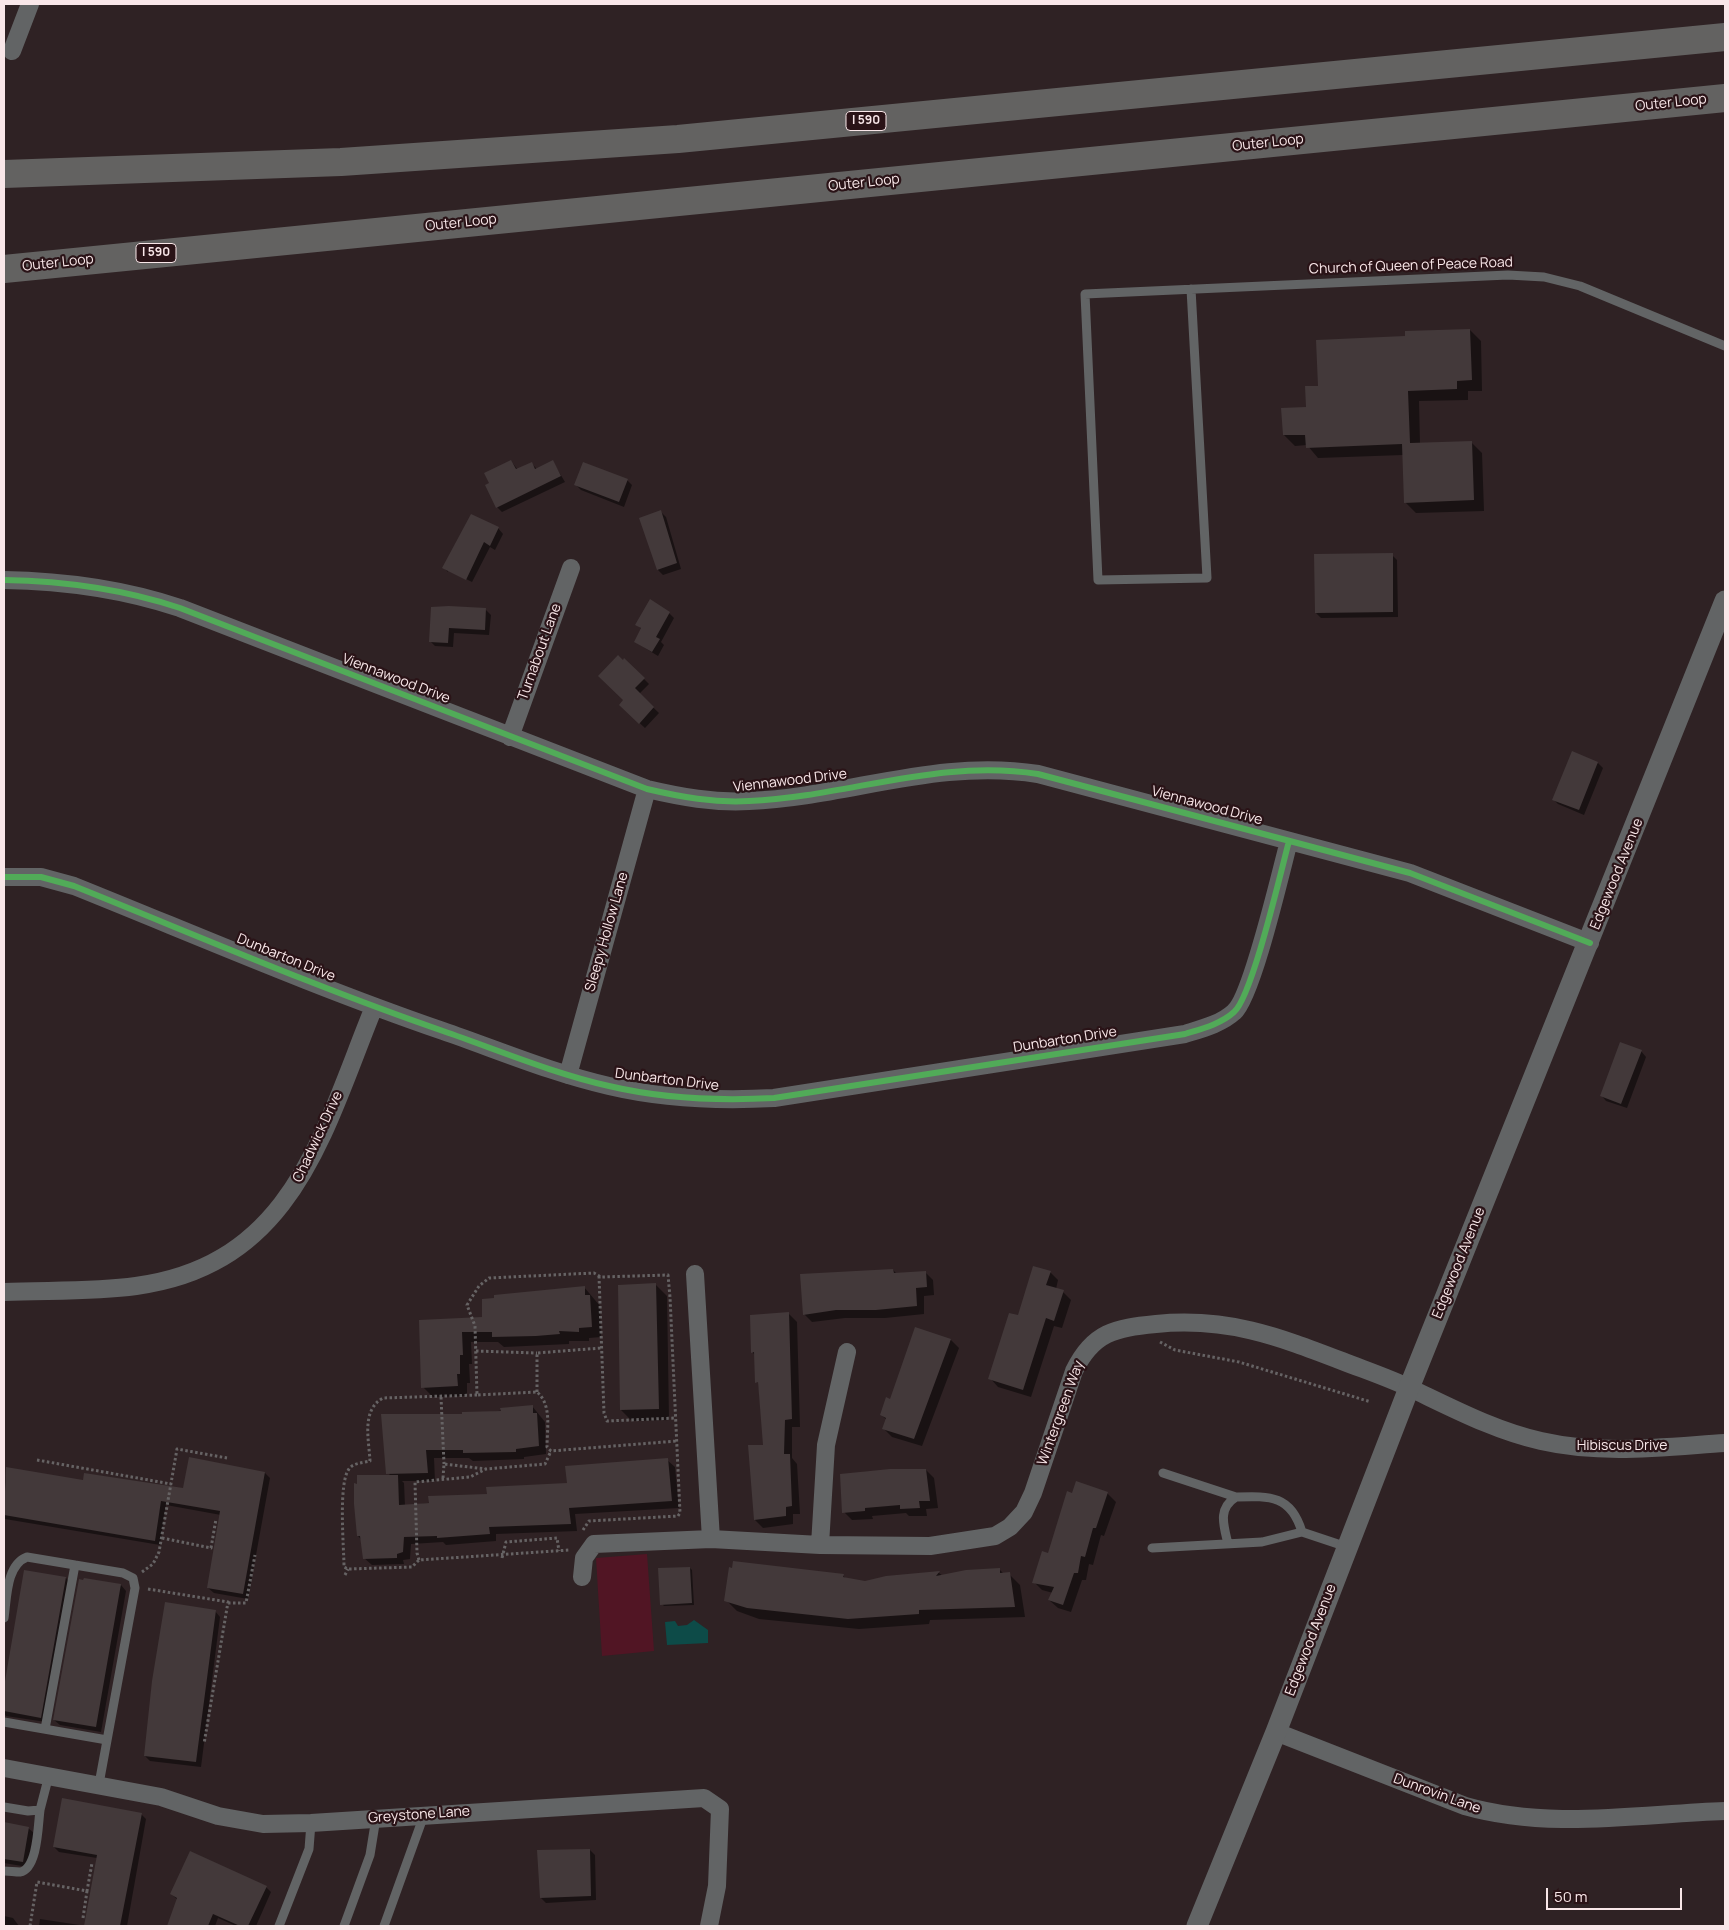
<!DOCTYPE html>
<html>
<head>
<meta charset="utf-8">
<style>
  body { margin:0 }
  #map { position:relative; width:1729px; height:1930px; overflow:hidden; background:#2f2224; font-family:Manrope,sans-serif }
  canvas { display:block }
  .frame { position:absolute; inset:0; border:5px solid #f9e7e9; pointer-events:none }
  .scale { position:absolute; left:1546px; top:1888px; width:136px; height:22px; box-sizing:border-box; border:2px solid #f9e7e9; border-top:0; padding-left:6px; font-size:15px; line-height:18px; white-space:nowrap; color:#f9e7e9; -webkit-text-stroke:4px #2a1317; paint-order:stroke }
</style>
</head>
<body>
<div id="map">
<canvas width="1729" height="1930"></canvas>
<div class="frame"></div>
<div class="scale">50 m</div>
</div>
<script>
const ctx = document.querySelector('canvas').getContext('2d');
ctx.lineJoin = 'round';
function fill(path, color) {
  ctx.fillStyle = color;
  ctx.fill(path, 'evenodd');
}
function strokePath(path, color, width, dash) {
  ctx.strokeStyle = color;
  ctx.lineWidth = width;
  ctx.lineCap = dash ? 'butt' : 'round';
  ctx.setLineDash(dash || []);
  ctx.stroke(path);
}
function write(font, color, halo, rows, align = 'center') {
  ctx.font = font + ' Manrope,sans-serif';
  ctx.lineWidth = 4.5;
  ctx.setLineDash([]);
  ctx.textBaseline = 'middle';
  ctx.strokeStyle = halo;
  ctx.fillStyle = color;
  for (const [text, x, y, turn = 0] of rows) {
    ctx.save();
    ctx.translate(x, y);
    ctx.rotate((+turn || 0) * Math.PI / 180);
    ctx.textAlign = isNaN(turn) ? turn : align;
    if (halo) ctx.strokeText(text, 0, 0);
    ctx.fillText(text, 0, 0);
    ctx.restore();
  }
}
fill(new Path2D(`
  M647 1554 654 1651 602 1656 596 1558Z`), '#511524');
fill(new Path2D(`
  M694 1620 708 1630V1643L667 1645 665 1622 675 1621 678 1626 687 1625Z`), '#0d4b48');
fill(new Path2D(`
  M1470 330 1481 341 1482 391H1468V400L1419 401 1420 444 1471 442 1482 453 1484 511 1416 513 1405 502 1403 455 1318 458 1307 445 1295 446 1284 435 1308 408 1319 387 1406 337Z
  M511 461 518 470 531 463 537 469 553 462 565 482 502 512 497 507 490 483Z
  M627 480 632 485 624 507 581 490 576 485Z
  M661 512 666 517 681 569 663 575 658 570 640 519Z
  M498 528 503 534 495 550 490 547 471 584 449 573 471 584 472 582 448 570V572L444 568Z
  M1392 555 1397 560 1398 617 1321 618 1316 613Z
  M432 608 485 609 491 615 489 635 454 633 453 647 435 646 430 641Z
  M669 613 674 618 661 642 664 645 658 656 635 642 642 630 637 624Z
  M625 660 649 684 639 694 659 713 645 728 620 705 625 700Z
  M1598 763 1603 768 1584 815 1558 804 1553 799Z
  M1641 1051 1646 1057 1627 1108 1606 1101 1601 1095Z
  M893 1270 897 1274 925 1272 933 1280 934 1295 924 1296V1314L885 1318H845L812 1322 804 1314Z
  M1050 1272 1058 1280 1056 1289 1063 1292 1071 1300 1062 1328 1054 1326 1031 1397 998 1387 990 1378 1018 1316Z
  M656 1285 667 1296 669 1420 632 1421 621 1410Z
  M584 1287 600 1306 601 1337 589 1338V1341H569V1344L504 1347 498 1342H471L472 1364H469L470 1383H467V1396L433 1397 423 1387 420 1321 483 1318Z
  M789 1314 797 1322 800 1427H792V1458L797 1464 800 1514H793V1524L763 1528 755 1520 764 1446 756 1356 753 1353 751 1316Z
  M916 1329 951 1340 959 1348 922 1446 892 1437 884 1429 887 1420 881 1415 891 1400Z
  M532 1406 545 1422 546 1454 524 1457V1459L473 1461 469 1458H434L435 1481H402L404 1483 405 1506 568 1484 667 1460 675 1467 679 1508 575 1514 577 1531 496 1534V1541L446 1545 443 1542 411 1544 410 1559 403 1560 404 1564 372 1565 364 1558 361 1539 358 1536 391 1476 388 1473 464 1416Z
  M7 1469 84 1481 184 1490 265 1473 270 1478 248 1599 214 1593 208 1588 221 1515 166 1505 160 1545 5 1519 4 1489Z
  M926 1470 934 1478 938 1508 926 1509 927 1516H909L906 1513 872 1516 873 1519 852 1520 844 1512 861 1472Z
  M1107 1493 1116 1502 1104 1536 1101 1535 1093 1565 1089 1564 1086 1580H1082L1071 1612 1058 1608 1049 1600 1053 1593 1042 1590 1034 1582 1048 1554Z
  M690 1568 692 1570 694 1605 664 1606 662 1604Z
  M999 1569 1004 1574H1009L1020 1585 1025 1617 930 1620 929 1624 859 1629 759 1619 737 1611 726 1600 843 1576 847 1579 865 1582 886 1577 939 1573 943 1576Z
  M25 1571 66 1578 71 1583 46 1722 6 1716 4 1713V1694Z
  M121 1585 126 1591 101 1732 60 1725 54 1720Z
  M215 1611 220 1617 201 1767 150 1761 145 1756Z
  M141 1814 146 1819 127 1926H39L40 1919 86 1926 97 1858 59 1852 54 1847Z
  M4 1823 28 1828 34 1833 28 1867 4 1863Z
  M590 1850 595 1855 596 1900 546 1903 541 1898Z
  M266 1887 271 1892 256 1926H236L218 1918 215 1926H168L178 1900 171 1894Z
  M4 1916 13 1918 19 1926H4Z`), '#0007');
fill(new Path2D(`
  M1470 329 1472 380 1457 381V389L1408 391 1410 443 1472 441 1474 500 1404 503 1402 444 1306 448 1305 435H1283L1281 408 1306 407 1305 386H1318L1316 340 1405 336V331Z
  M511 460 516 469 532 462 535 469 553 460 561 476 496 508 485 485 489 483 484 473Z
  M583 462 628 479 619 502 574 485Z
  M661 510 677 563 657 570 639 518Z
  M471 514 499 527 490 546 484 542 466 580 442 568Z
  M1393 553V612L1315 613 1314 554Z
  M650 599 670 612 656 637 660 639 652 652 634 642 641 628 635 625Z
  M449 606 486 608 485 630 449 628 448 643 429 642 431 607Z
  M618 655 623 660 624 658 645 678 635 688 654 707 639 724 619 705 623 700 598 676Z
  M1572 751 1598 762 1579 810 1552 800Z
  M1620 1042 1642 1050 1621 1104 1600 1096Z
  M1033 1266 1051 1271 1046 1285 1064 1290 1054 1321 1046 1318 1023 1390 988 1379 1009 1313 1018 1315Z
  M893 1269 894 1273 926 1271 927 1287 916 1288 917 1306 876 1310H836L803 1315 800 1274Z
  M656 1283 659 1409 620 1410 618 1285Z
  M585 1286V1295H590L592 1327 579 1328V1332L559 1331 560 1334 536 1336 492 1337V1332H462L463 1355H460V1374H457L458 1386 421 1388 419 1320 482 1317V1299L494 1298V1295Z
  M789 1312 792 1419 785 1420 784 1454H790L792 1506 786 1507V1516L754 1520 748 1445H763L758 1382 755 1383 754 1352 751 1353 750 1315Z
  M915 1327 951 1339 914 1439 882 1429 886 1418 880 1415 886 1397 890 1399Z
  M533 1405V1413H537L539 1446 516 1449V1452L463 1453V1450H426L428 1473 386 1474 381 1414H462V1412L501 1411 500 1408Z
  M189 1457 265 1472 243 1594 207 1588 220 1511 161 1501 155 1541 4 1515 6 1467 83 1480 84 1473 183 1488Z
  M668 1458 672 1501 569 1508 571 1524 489 1527 490 1534 437 1538V1536L404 1537 403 1552 397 1554V1558L363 1559 360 1536H357L354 1504V1483L357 1484V1475H398L399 1505 429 1503 428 1496 487 1494 486 1487 567 1483 565 1466Z
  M890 1469H926L930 1501H919L920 1508 900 1509V1505L865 1508V1511L842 1513 840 1474Z
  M1076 1481 1108 1492 1096 1528H1093L1085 1557 1081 1556 1078 1573H1074L1063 1605 1048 1600 1054 1587 1032 1583 1042 1551 1048 1553 1067 1491 1072 1493Z
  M733 1561 844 1574 843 1577 865 1581 886 1576 940 1571 936 1576 966 1570 1000 1568V1573L1010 1572 1015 1607 919 1610V1614L848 1619 747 1608 724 1601 729 1567 732 1568Z
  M690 1567 692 1603 660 1605 658 1568Z
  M24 1570 66 1577 41 1718 4 1711V1687Z
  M84 1578 121 1584 96 1727 53 1720 79 1579 83 1580Z
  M165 1602 216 1610 196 1762 144 1756 152 1681Z
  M62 1798 142 1813 120 1926H84L97 1855 53 1847Z
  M4 1822 29 1827 23 1862 4 1859Z
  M590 1849 591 1896 540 1898 537 1850Z
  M190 1851 267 1886 248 1926H240L213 1914 208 1926H167L177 1898 170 1894Z`), '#43393a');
strokePath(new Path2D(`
  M599 1276 604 1413 607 1421 676 1418
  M1160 1342 1175 1350 1239 1362 1371 1402
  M476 1351 537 1353
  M537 1392V1353L601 1348
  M477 1395 383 1398C361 1410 369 1440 370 1461 362 1463 353 1463 349 1469 338 1483 344 1548 344 1567L348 1569 412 1567 419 1560 570 1550
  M441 1397 444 1464
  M37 1460 171 1484
  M443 1478 444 1464 486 1469
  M583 1530 589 1521 678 1516 680 1513 670 1297 668 1275 601 1277 594 1273 489 1278 479 1286 467 1305 475 1326 477 1395 537 1392C552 1405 547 1428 547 1447L551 1451 677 1441
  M162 1538 211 1548 216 1519
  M502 1558 506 1542 557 1538 559 1551
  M419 1560 417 1553 415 1482 470 1477 486 1469 545 1464 551 1451
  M142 1572 153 1564 159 1552 177 1449 227 1458
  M345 1575 348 1569
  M148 1589 228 1602 204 1744
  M228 1603H246L255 1555
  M83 1918 87 1891
  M30 1926 37 1882 87 1891 92 1863`), '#666364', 3, [2.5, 2.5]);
strokePath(new Path2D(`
  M1191 289 1207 578 1098 580 1085 294 1508 275 1544 277 1580 286 1725 346
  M1163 1473 1236 1497
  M1228 1544C1224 1526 1217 1509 1236 1497 1270 1496 1291 1495 1302 1532
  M1152 1548 1262 1542 1302 1532 1347 1547
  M4 1618C7 1598 6 1565 27 1557L123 1573 133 1578 135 1588 99 1784
  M4 1722 107 1740
  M45 1729 75 1565
  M4 1807 28 1811 40 1810 49 1775
  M4 1871C9 1871 15 1872 20 1872 38 1869 38 1824 40 1810
  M279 1926 309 1849 311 1823
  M344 1926 370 1855 376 1818
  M384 1926 424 1815`), '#626465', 9);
strokePath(new Path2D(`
  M12 51 30 4
  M4 580C64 581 123 589 180 608L647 789C681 797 714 803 749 801 847 797 938 758 1038 774L1410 873 1590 943
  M510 737 571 568
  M4 877H41L74 886C196 935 318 988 443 1031 498 1050 552 1073 609 1086 664 1099 718 1101 774 1098L1185 1034C1201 1029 1221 1024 1234 1012 1252 997 1281 871 1289 841
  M568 1075 647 789
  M695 1274 711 1539
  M4 1292C47 1290 93 1292 136 1286 293 1265 323 1132 374 1007
  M820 1545 826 1445 847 1352
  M582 1577 584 1558 594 1544 711 1539 820 1545 930 1546 995 1536 1010 1527 1024 1512 1033 1493 1074 1371C1093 1332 1115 1328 1156 1324 1227 1317 1277 1336 1342 1361 1365 1370 1389 1378 1412 1389 1454 1409 1496 1431 1541 1441 1602 1455 1664 1447 1725 1443
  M1276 1732 1465 1806C1549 1830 1639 1814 1725 1811
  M4 1768 161 1797 218 1816 263 1824 311 1823 704 1798 720 1809 717 1886 709 1926`), '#626465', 18);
strokePath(new Path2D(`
  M1197 1926 1276 1732 1409 1388 1725 601`), '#626465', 21);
strokePath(new Path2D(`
  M4 174 341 162 678 139 1725 37
  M4 269 1725 98`), '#636261', 28);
strokePath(new Path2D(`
  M4 580C64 581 123 589 180 608L647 789C681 797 714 803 749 801 847 797 938 758 1038 774L1410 873 1590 943
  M4 877H41L74 886C196 935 318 988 443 1031 498 1050 552 1073 609 1086 664 1099 718 1101 774 1098L1185 1034C1201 1029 1221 1024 1234 1012 1252 997 1281 871 1289 841`), '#51ab58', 6);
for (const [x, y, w] of [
  [866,121,40],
  [156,253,40]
]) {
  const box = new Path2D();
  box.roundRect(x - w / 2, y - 9.5, w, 19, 4);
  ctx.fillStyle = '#2a1317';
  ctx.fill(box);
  strokePath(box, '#f9e7e9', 1);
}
write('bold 12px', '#f9e7e9', null, [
  ["I 590",866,121],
  ["I 590",156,253]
]);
write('14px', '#f9e7e9', '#2a1317', [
  ["Outer Loop",1671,103,-6],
  ["Outer Loop",1268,143,-6],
  ["Outer Loop",864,183,-6],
  ["Outer Loop",461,223,-6],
  ["Outer Loop",58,263,-6],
  ["Church of Queen of Peace Road",1411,266,-2],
  ["Turnabout Lane",540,652,-70],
  ["Viennawood Drive",396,679,21],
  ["Viennawood Drive",790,781,-7],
  ["Viennawood Drive",1207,806,15],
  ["Edgewood Avenue",1617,874,-68],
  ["Sleepy Hollow Lane",607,932,-74],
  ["Dunbarton Drive",286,958,22],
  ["Dunbarton Drive",1065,1040,-9],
  ["Dunbarton Drive",667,1080,7],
  ["Chadwick Drive",318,1137,-65],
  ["Edgewood Avenue",1459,1263,-68],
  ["Wintergreen Way",1061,1413,-70],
  ["Hibiscus Drive",1622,1446],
  ["Edgewood Avenue",1311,1640,-69],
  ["Dunrovin Lane",1437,1794,20],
  ["Greystone Lane",419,1815,-4]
]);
</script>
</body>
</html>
